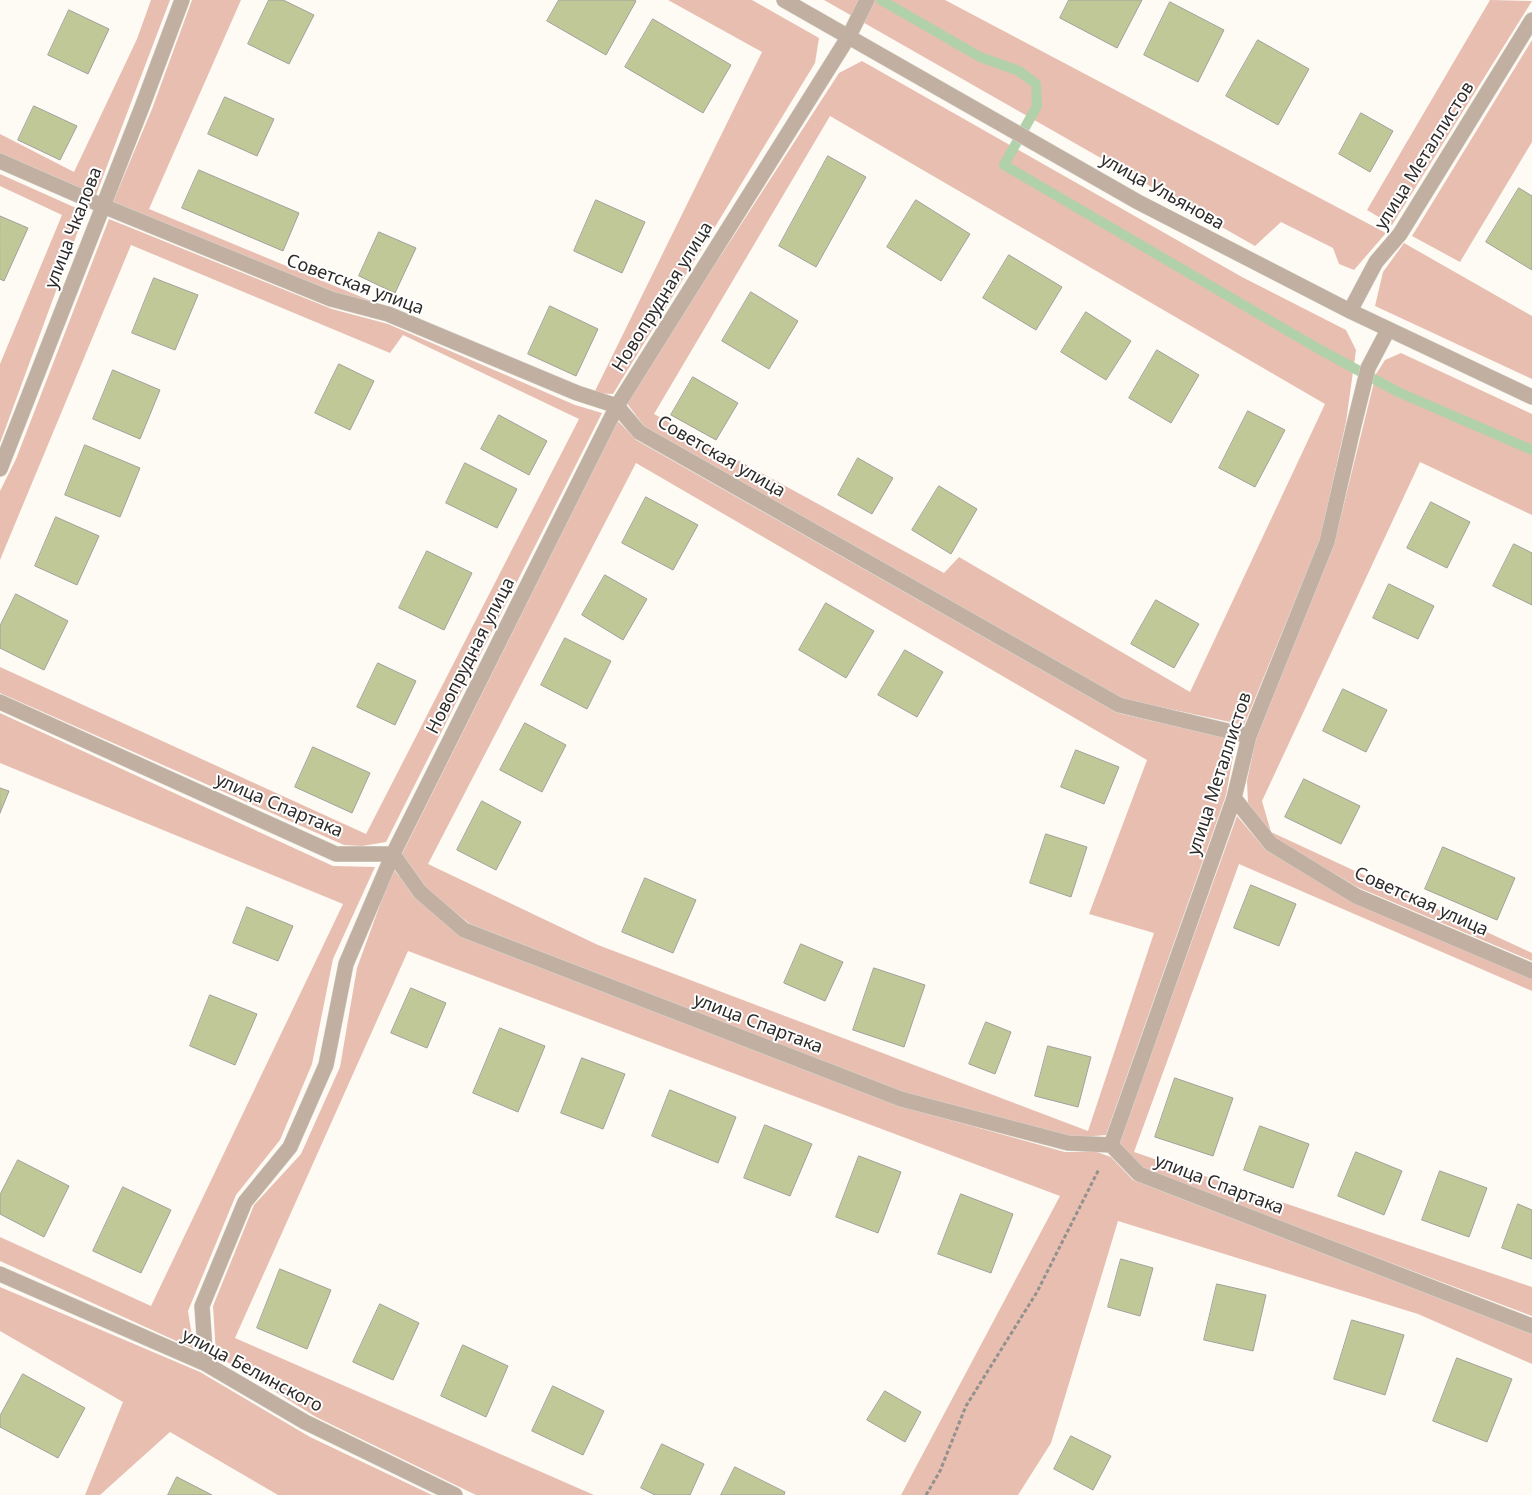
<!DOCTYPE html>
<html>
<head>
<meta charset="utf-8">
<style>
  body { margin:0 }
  canvas { display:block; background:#fdfbf4 }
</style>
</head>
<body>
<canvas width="1532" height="1495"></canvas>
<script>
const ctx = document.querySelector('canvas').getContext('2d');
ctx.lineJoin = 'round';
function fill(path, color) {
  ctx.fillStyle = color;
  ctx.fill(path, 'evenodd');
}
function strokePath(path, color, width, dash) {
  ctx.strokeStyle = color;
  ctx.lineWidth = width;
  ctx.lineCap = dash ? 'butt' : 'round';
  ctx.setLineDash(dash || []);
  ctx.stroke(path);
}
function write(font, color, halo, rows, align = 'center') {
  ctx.font = font + ' "Noto Sans",sans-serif';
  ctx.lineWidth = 4;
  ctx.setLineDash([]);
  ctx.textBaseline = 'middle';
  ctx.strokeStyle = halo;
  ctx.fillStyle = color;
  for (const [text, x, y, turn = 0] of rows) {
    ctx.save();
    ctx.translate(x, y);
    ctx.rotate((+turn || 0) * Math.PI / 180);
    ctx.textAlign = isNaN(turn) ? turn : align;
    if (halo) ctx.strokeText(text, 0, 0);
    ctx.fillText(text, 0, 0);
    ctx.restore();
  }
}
fill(new Path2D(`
  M151 0H170L96 195 0 153V134L74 172 137 39Z
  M192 0H241L149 209 383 306 333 293 113 202 152 109Z
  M668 0H752L819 38 815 63 613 394 594 393 762 52Z
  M824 0H945L1386 233 1354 270 1339 264 1333 248 1281 222 1255 246Z
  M1490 0 1532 1 1392 225 1367 210Z
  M1532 40V142L1460 262 1412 236Z
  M862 61 1242 277 1346 330 1356 350 1346 422 1320 540 1244 725 1123 699 644 426 626 402 839 73ZM830 116 1325 404 1190 692 959 557 944 573 654 414Z
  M0 174 85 212 0 443V364L62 215 0 186Z
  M109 219 332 309 388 324 575 405 602 413 386 842 362 846 344 845 0 693V667L366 834 579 419 403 335 390 353 131 245 0 560V491L16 459Z
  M1404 243 1532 316V379L1375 306 1383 272Z
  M1401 353 1532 414V515L1420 462 1262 801 1271 832 1532 953V961L1357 887 1274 838 1248 803 1247 781 1257 734 1335 540 1376 374 1385 360Z
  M618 421 636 440 1118 713 1236 740 1226 795 1106 1135 1070 1138 905 1093 470 924 424 887 402 854ZM636 463 1147 760 1089 914 1154 933 1088 1131 598 945 428 864Z
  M0 713 333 866 375 867 333 959 312 1064 280 1140 236 1195 188 1311 194 1349 0 1261V1237L151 1306 343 904 0 763Z
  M1237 816 1266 850 1353 901 1532 976V991L1239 864 1134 1152 1532 1287V1316L1139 1168 1119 1143Z
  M393 869 417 897 458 935 897 1105 1065 1152H1097L1111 1157 1133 1180 1532 1334V1364L1418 1314 1118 1221 1051 1443 1018 1495H901L1060 1196 408 951 235 1338 594 1495H476L316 1417 216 1355 213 1306 254 1205 301 1154 340 1067 357 968Z
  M0 1287 200 1372 310 1437 432 1495H278L170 1432 100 1495H85L123 1402 0 1331Z`), '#e8beb1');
strokePath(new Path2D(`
  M881 0 980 57 1019 71 1036 84 1037 106 1004 165 1317 348 1398 392 1532 450`), '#b1d1aa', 10);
const building = new Path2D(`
  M269 0H283L314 15 289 64 248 44Z
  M559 0H634L636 1 606 55 547 21Z
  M1069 0H1142L1117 48 1060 18Z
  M1170 2 1224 30 1198 82 1144 55Z
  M69 10 109 29 88 74 48 55Z
  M653 19 731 65 703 113 625 67Z
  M1258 40 1309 69 1278 125 1226 96Z
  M225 97 274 119 257 156 208 134Z
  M34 106 77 126 60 160 18 140Z
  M1361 113 1393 131 1370 172 1339 154Z
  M828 156 866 177 816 267 779 246Z
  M199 170 299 213 283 251 182 208Z
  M1519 188 1532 196V270L1486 242Z
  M596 200 645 222 622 273 574 251Z
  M916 200 970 234 941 281 887 247Z
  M0 216 28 228 4 281 0 279Z
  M379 232 416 248 395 293 359 276Z
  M1009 255 1062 287 1036 330 983 298Z
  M154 278 198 295 175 350 132 333Z
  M751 292 798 321 769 369 722 341Z
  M550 306 598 329 576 376 528 354Z
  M1086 312 1131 341 1106 380 1061 352Z
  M1157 350 1199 375 1171 423 1129 398Z
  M339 364 374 381 350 430 315 413Z
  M113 370 160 390 140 439 93 419Z
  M693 377 738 403 716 440 671 415Z
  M1248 411 1285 430 1255 487 1219 468Z
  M499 415 547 441 529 475 481 449Z
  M85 445 140 468 120 517 65 495Z
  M858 458 893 478 872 514 838 495Z
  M465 463 517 489 497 528 446 503Z
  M939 486 977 509 951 554 912 530Z
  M646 497 698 525 673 570 622 543Z
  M1431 502 1470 522 1447 568 1407 548Z
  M56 517 99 536 77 585 35 566Z
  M1514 544 1532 553V605L1493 586Z
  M427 551 472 573 444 630 399 608Z
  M605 575 647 599 623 640 582 615Z
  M1389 584 1434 606 1418 639 1373 618Z
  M16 594 68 621 44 670 0 648V626Z
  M1156 600 1199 624 1174 668 1131 644Z
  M826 603 874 631 846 678 799 650Z
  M565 638 611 661 587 709 541 685Z
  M905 650 943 672 917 717 878 695Z
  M378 663 416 681 395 725 357 707Z
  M1343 689 1387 710 1366 752 1323 731Z
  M525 723 566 745 542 792 500 770Z
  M313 747 370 773 352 813 295 787Z
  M1076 750 1119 767 1104 804 1061 787Z
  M1304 779 1360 806 1341 844 1285 817Z
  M0 788 9 791 0 813Z
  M482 801 521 822 496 870 457 850Z
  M1046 834 1087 847 1071 897 1030 883Z
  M1443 847 1515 878 1497 920 1425 889Z
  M645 878 696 900 673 953 622 932Z
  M1251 885 1296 904 1279 946 1234 928Z
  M247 907 293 926 278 961 233 943Z
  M801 944 843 962 825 1001 784 983Z
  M874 968 925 985 904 1047 853 1030Z
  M411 988 446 1003 427 1048 391 1033Z
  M210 995 257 1014 235 1065 190 1046Z
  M986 1022 1011 1032 995 1074 969 1064Z
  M500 1028 545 1046 518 1112 473 1093Z
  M1048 1046 1091 1057 1078 1107 1035 1096Z
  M582 1058 625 1074 603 1129 561 1113Z
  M1175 1078 1233 1098 1213 1156 1155 1137Z
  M670 1090 736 1117 718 1163 652 1136Z
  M765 1125 812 1144 790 1196 744 1178Z
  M1260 1126 1309 1144 1293 1188 1244 1170Z
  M1356 1152 1402 1171 1384 1215 1338 1196Z
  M859 1156 901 1172 878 1233 836 1217Z
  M18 1160 69 1186 44 1237 0 1214V1195Z
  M1440 1171 1487 1188 1469 1237 1422 1220Z
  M123 1187 171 1210 141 1273 93 1251Z
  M961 1194 1013 1214 991 1273 938 1254Z
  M1518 1204 1532 1210V1259L1502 1248Z
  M1121 1259 1153 1268 1140 1316 1108 1307Z
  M280 1269 331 1290 307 1349 257 1328Z
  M1217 1284 1266 1295 1253 1351 1204 1340Z
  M380 1304 419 1323 393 1380 353 1362Z
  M1352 1320 1404 1335 1385 1395 1334 1379Z
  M463 1345 508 1366 486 1417 441 1396Z
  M1457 1358 1512 1379 1487 1442 1433 1421Z
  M23 1374 85 1408 58 1458 0 1427V1416Z
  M553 1386 604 1411 583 1455 532 1431Z
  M885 1391 921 1412 905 1442 867 1420Z
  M1071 1436 1111 1456 1093 1490 1054 1469Z
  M662 1444 704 1464 690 1495H655L641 1488Z
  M735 1467 785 1492 784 1495H721Z
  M177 1477 212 1495H168Z`);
fill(building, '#c1c898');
strokePath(building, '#a0a19b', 1);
const minor = new Path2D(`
  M784 0 1138 202 1350 311 1532 397
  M0 161 103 206 331 299 388 314 577 393 617 406 639 432 1119 705 1249 736
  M1350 311 1376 262 1400 234 1532 20
  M0 469 142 107 182 0
  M0 702 336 854H393L420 892 464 930 901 1099 1068 1143 1111 1145 1139 1174 1532 1326
  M1234 798 1271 844 1356 896 1532 971
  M1111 1145 1234 798 1249 736 1327 542 1353 429 1368 368 1388 330
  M0 1274 206 1364 305 1422 455 1495
  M206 1364 202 1306 245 1202 290 1147 326 1065 346 964 393 854 617 406 849 36 867 0`);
strokePath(minor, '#d7d6cf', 16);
strokePath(new Path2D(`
  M926 1495 940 1471 966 1406 1037 1292 1099 1169`), '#93918d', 3, [4, 2.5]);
strokePath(minor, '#c1b0a1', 15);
write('18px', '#2c2b29', '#fff', [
  ["улица Металлистов",1425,156,-58],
  ["улица Ульянова",1162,192,29],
  ["улица Чкалова",74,228,-69],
  ["Советская улица",355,285,20],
  ["Новопрудная улица",663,297,-58],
  ["Советская улица",721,457,30],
  ["Новопрудная улица",471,656,-63],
  ["улица Металлистов",1220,774,-72],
  ["улица Спартака",279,806,23],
  ["Советская улица",1421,902,24],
  ["улица Спартака",758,1024,21],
  ["улица Спартака",1219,1185,21],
  ["улица Белинского",252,1371,28]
]);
</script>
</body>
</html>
